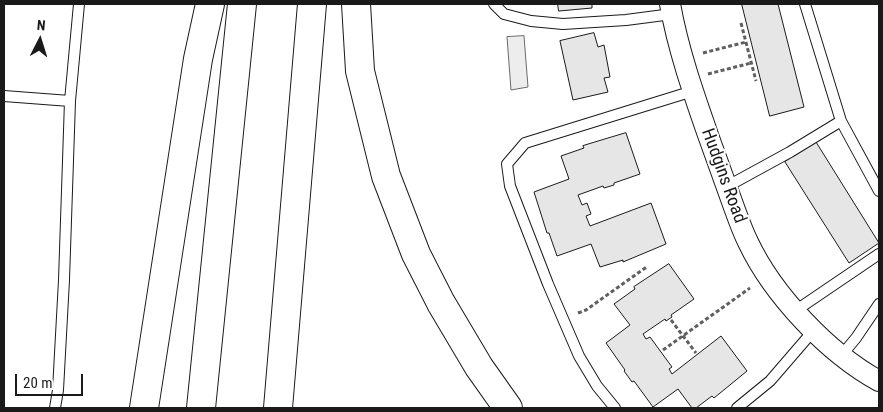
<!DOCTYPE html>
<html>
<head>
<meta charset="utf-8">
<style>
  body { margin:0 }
  #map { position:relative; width:883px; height:412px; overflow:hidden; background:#fff; font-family:"Roboto Condensed",sans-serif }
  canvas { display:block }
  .frame { position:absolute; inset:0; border:5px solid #1a1a1a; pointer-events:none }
  .north { position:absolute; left:15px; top:15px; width:50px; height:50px; -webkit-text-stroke:4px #fff; paint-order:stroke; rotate:5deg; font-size:14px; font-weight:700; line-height:20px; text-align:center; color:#1a1a1a }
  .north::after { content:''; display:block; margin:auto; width:18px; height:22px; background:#1a1a1a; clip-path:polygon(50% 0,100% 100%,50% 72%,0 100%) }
  .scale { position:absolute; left:15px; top:374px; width:68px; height:22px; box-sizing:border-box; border:2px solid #1a1a1a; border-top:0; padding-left:6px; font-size:15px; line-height:18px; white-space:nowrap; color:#1a1a1a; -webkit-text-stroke:4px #fff; paint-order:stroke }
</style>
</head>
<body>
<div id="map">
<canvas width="883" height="412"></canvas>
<div class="frame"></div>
<div class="north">N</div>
<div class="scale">20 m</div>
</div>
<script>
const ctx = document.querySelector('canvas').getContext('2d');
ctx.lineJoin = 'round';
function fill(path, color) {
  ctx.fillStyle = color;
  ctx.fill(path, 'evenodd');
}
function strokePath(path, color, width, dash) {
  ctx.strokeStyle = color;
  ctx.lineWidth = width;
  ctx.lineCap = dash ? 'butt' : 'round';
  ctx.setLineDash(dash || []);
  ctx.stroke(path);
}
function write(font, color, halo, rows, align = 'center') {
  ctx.font = font + ' "Roboto Condensed",sans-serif';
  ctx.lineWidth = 4;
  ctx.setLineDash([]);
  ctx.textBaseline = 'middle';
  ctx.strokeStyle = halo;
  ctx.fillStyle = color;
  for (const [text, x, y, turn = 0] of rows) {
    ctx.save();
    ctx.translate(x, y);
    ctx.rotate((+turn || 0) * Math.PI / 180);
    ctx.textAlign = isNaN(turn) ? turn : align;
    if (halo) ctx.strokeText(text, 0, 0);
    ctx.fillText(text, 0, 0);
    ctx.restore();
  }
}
const parking = new Path2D(`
  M524 36 528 87 511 90 507 37Z`);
fill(parking, '#ededed');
strokePath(parking, '#6a6a6a', 1);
const building = new Path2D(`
  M558 4H592V8L559 11Z
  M742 4H778L804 107 770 116Z
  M594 33 598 47 604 45 610 77 604 78 608 92 573 100 560 41Z
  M626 133 640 174 614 183V185L604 188 603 186 578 195 582 205 587 203 591 214 586 216 590 226 651 203 666 244 623 262V260L600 267 591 244 557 256 549 233H547L534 192 569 179 561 156 584 148 583 146Z
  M816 142 879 243 849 263 785 162Z
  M669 264 694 299 671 315 672 317 666 321 665 319 643 334 646 339 650 337 672 367 669 369 672 374 721 336 747 371 714 398 712 396 696 408H692L678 389 653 407 634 381 632 382 624 371 625 370 606 343 630 325 614 304 635 289 634 287Z`);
fill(building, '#e6e6e6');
strokePath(building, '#1a1a1a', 1);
const lane = new Path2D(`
  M494 4 504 14 531 21 563 24 626 20 672 14
  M805 4 841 121 879 191
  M4 96 70 101
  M726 187 790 152 841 121
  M795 311 879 254
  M841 356 856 338 879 304
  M55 408 58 390 64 280 70 101 79 4
  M615 408 597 386 579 356 548 284 510 186 507 164 525 143 693 91
  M737 408 770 381 814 330`);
const street = new Path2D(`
  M670 4C678 49 693 92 708 135 717 160 726 185 735 210 739 221 743 232 748 242 773 295 828 353 879 381`);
const highway = new Path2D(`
  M356 4 360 71 386 176 416 254 441 303 479 367 508 408
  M144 408 198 59 210 4
  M201 408 242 4
  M278 408 312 4`);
strokePath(lane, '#1a1a1a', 12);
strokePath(street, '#1a1a1a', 22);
strokePath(highway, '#1a1a1a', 30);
strokePath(new Path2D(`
  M741 23 756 81
  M703 53 746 42
  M708 74 751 63
  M578 313 586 310 648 266
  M671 320 696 353
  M663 350 750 288`), '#5f5f5f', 3, [4, 2.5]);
strokePath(lane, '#fff', 10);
strokePath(street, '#fff', 20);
strokePath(highway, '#fff', 28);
write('18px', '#1a1a1a', '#fff', [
  ["Hudgins Road",723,176,70]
]);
</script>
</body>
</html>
